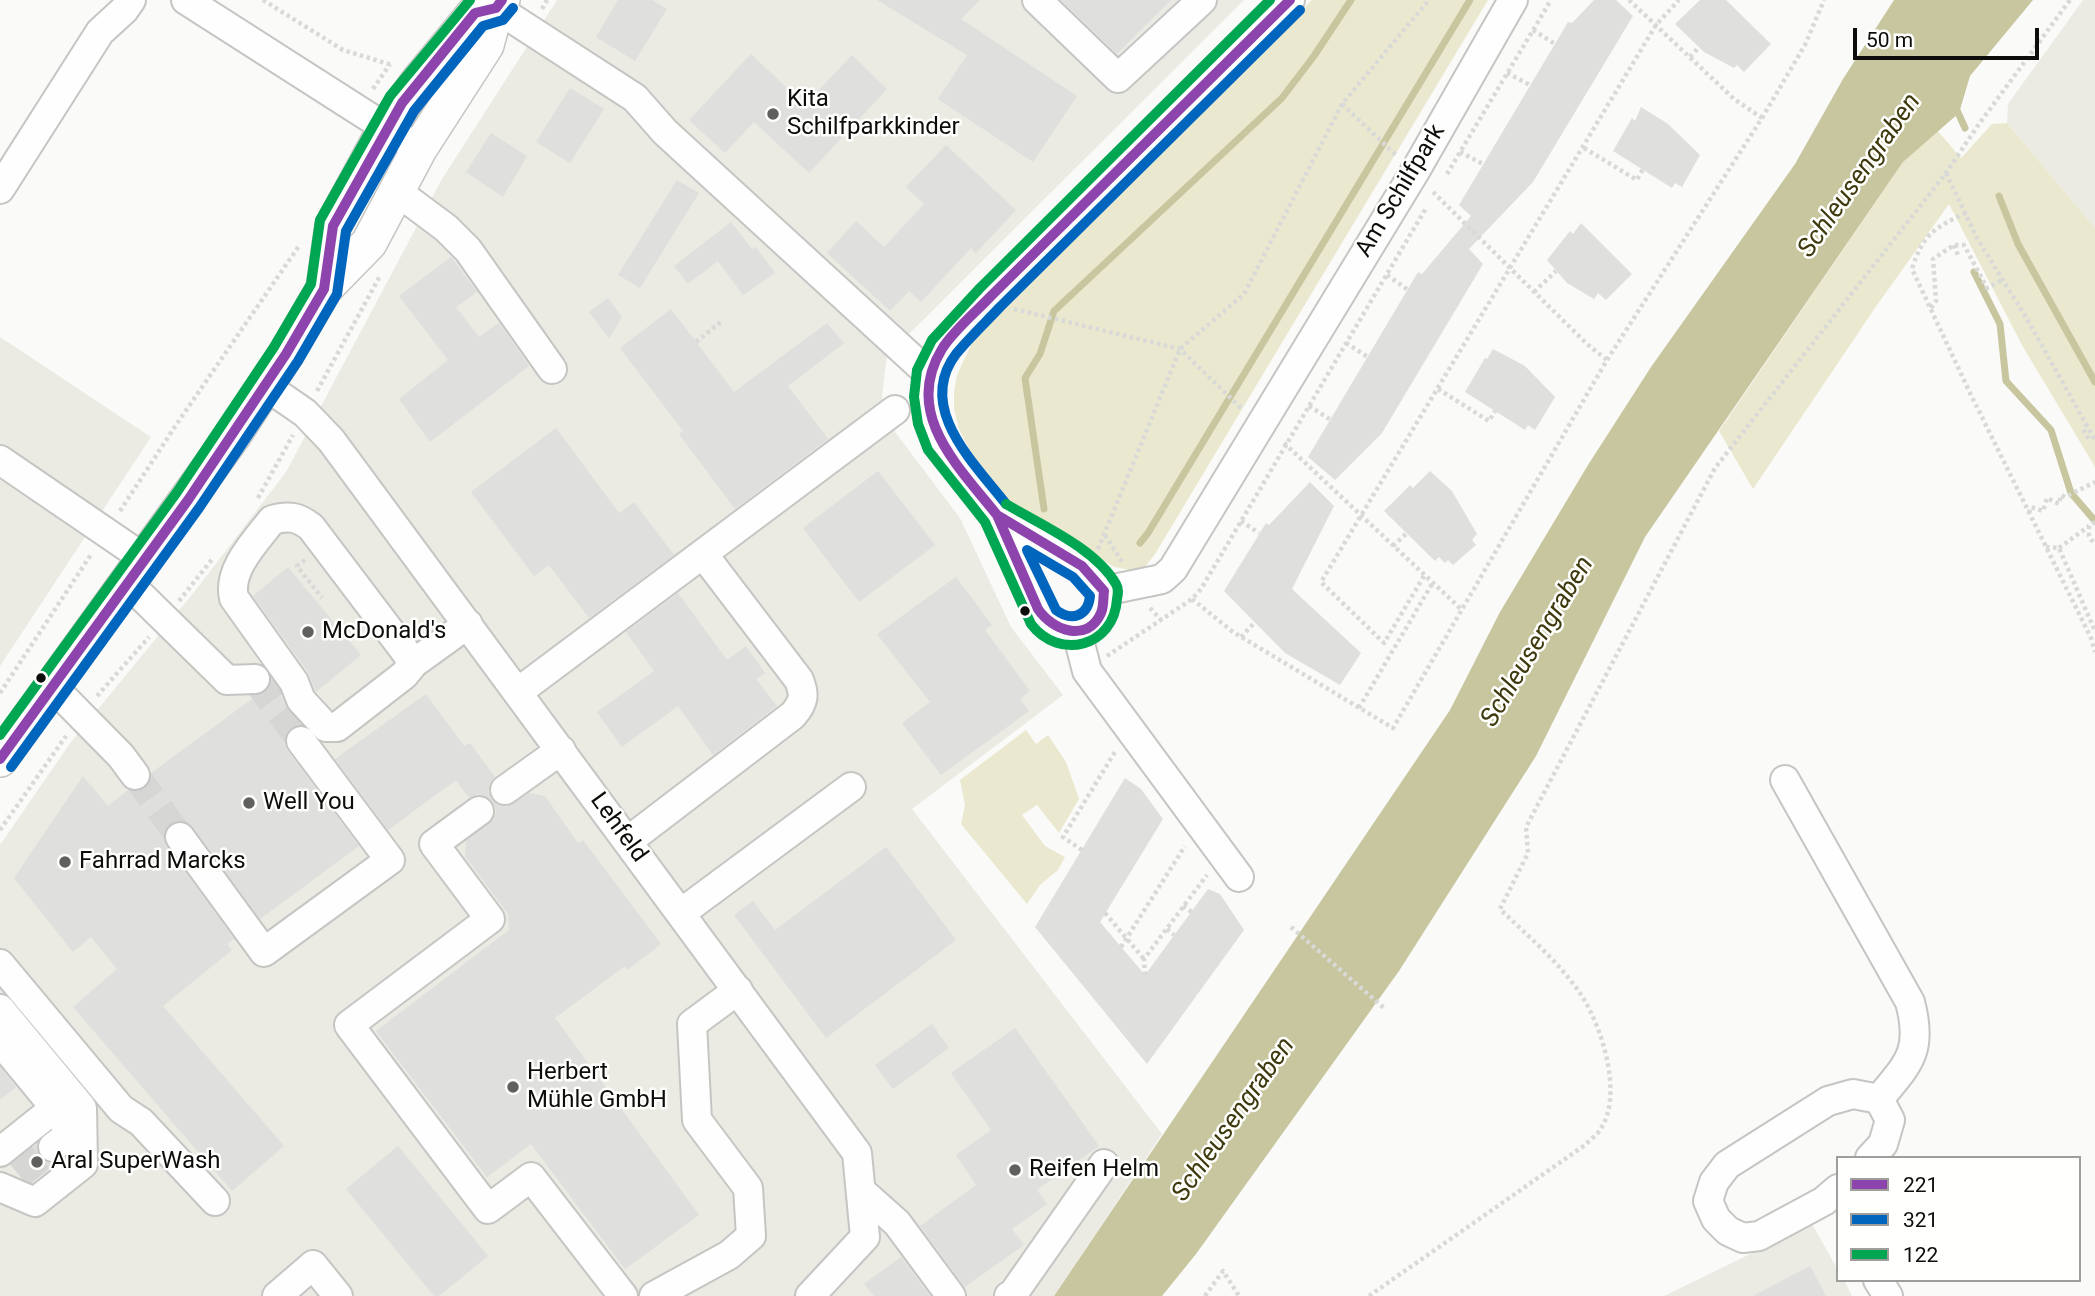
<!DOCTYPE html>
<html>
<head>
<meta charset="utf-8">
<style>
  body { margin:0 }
  #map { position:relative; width:2095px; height:1296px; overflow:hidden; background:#fafaf8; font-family:Roboto,sans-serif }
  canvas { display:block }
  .legend { position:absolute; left:1836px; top:1156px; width:245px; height:126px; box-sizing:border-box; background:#fffffe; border:2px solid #9e9e9d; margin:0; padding:9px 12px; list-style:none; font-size:21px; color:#0d0d0c }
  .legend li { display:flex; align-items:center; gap:14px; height:35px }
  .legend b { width:35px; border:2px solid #9e9e9d }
  .scale { position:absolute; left:1853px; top:28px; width:186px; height:32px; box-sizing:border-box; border:4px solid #0d0d0c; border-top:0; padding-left:9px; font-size:21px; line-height:24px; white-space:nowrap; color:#0d0d0c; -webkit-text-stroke:5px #fffffe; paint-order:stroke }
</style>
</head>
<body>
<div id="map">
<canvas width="2095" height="1296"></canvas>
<ul class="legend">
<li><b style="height:9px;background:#8e44ad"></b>221</li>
<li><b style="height:9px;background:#0065bd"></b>321</li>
<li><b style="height:9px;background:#00a651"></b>122</li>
</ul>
<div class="scale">50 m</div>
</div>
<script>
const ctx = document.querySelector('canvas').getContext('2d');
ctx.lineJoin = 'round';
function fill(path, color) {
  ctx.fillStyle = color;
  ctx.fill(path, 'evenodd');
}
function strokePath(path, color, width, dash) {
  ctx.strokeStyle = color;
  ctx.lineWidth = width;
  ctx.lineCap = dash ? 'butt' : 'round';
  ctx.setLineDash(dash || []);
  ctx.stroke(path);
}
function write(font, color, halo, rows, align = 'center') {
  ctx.font = font + ' Roboto,sans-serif';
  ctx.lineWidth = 5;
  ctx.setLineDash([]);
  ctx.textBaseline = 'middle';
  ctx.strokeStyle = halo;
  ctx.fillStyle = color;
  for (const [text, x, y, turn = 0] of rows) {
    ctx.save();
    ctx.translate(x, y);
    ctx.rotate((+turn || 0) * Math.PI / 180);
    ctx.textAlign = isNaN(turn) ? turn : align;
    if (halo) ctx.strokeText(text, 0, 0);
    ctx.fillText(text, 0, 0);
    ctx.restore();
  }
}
fill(new Path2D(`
  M557 0H1244L887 356 882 396 895 432 960 518 1011 627 1063 695 912 809 1162 1134 1054 1296H0V845L71 742 195 591 286 472 442 179Z
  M2083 0H2095V228L2007 123 2008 104Z
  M0 337 151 437 0 666Z
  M1812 1224 1838 1270V1280H1844L1852 1296H1664Z`), '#ebeae3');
fill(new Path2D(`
  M1312 0H1488L1155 554 1141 572 1114 567 1004 499 971 453 959 429 954 409V392L957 375 971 345 996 312Z
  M2007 123 2095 228V467L2023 347 1949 204 1875 308 1753 489 1719 431 1903 162 1937 130 1961 158 1992 124Z
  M1026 730 1036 744 1048 735 1066 762 1079 799 1059 833 1037 805 1022 815 1045 846 1065 857 1058 870 1040 885 1027 904 961 824 965 805 960 780Z`), '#eae9d0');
fill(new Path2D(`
  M1894 0H2033L1970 76 1959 113 1903 162 1645 537 1536 756 1399 971 1196 1254 1162 1296H1054L1450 710 1500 612 1588 465 1651 367 1795 164 1843 79Z`), '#c8c69f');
strokePath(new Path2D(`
  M1955 106 1965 128
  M1999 196 2018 244 2095 382
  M1974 272 2000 324 2006 381 2051 430 2071 493 2095 521
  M1044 509 1025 378 1040 354 1054 311 1282 98 1314 56 1351 0
  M1140 543 1148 533 1470 0`), '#c8c69f', 7);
fill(new Path2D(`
  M618 0H652L667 9 635 61 596 37Z
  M877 0H980L961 19 1077 96 1033 162 938 99 967 55Z
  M1061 0H1171L1117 54Z
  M1594 0H1616L1633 16 1533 182 1469 249 1483 264 1382 433 1335 480 1308 457 1418 272 1422 274 1471 216 1459 205 1568 22 1572 23Z
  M1700 0H1726L1771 44 1744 72 1737 65 1734 68 1704 52 1675 24Z
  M751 54 805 105 852 55 887 89 809 173 754 122 725 153 689 120Z
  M570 88 604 109 570 163 536 142Z
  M1641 107 1668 124 1700 155 1682 187 1675 183 1672 188 1613 151 1632 118 1635 121Z
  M491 133 527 156 503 197 466 172Z
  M946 145 1016 210 976 253 971 248 921 302 909 291 890 311 827 253 856 221 884 247 924 204 906 187Z
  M677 180 699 193 640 288 618 275Z
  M731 222 752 249 756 247 775 273 743 295 718 261 688 284 674 266Z
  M1581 223 1632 274 1606 300 1598 293 1594 299 1567 283 1547 260 1570 231 1573 234Z
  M451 257 477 292 456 307 479 337 499 323 529 366 430 442 399 399 448 360 399 296Z
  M608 298 622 317 609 338 589 312Z
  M671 309 734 392 827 323 844 343 788 386 828 439 735 509 679 434 683 431 620 348Z
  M1493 349 1525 366 1555 397 1535 430 1528 425 1525 430 1465 392 1485 358 1487 359Z
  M556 428 619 513 634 502 674 555 589 618 549 565 534 576 471 492Z
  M878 471 935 545 859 602 803 528Z
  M1430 471 1452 491 1477 534 1472 540 1476 545 1453 565 1448 560 1445 563 1439 557 1435 561 1384 511 1410 485 1413 488Z
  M1310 482 1334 506 1292 589 1361 653 1340 685 1285 653 1224 591 1266 523 1269 525Z
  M288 567 361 655 316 692 308 672 253 596Z
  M956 577 992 625 985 630 1030 691 1020 699 1029 711 941 775 902 723 930 702 877 634Z
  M678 593 727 660 746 646 765 673 756 679 777 706 713 755 678 706 622 747 597 712 654 671 626 632Z
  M274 683 289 711 301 725 292 727 286 734 284 742 287 750 359 846 260 919 193 827 186 822 178 821 170 824 165 831 164 839 167 847 234 939 227 944 232 950 163 1006 284 1146 232 1191 73 1007 117 969 91 937 73 952 14 878 83 776 108 806 128 790 136 792 144 789 150 782 151 773 256 696 264 693Z
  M426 694 464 746 470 743 495 777 490 783 488 791 492 800 499 805 506 807 529 793 545 796 578 843 583 840 661 944 627 970 625 966 555 1018 699 1215 625 1269 531 1144 487 1177 376 1031 509 930 508 914 465 856 466 841 494 818 496 810 492 801 485 796 478 794 469 798 456 780 388 830 335 759Z
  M1125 778 1141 789 1163 819 1100 922 1145 975 1208 889 1220 894 1244 930 1147 1064 1035 927Z
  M886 847 956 940 826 1038 734 915 753 901 775 930Z
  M932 1024 949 1048 893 1089 875 1065Z
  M1015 1028 1099 1146 1037 1190 1047 1204 1012 1229 1024 1245 965 1287 920 1226 976 1185 956 1155 991 1130 951 1073Z
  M0 1067 16 1087 0 1100Z
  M37 1144V1150L40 1158 47 1163 58 1162 32 1183 22 1178 11 1165Z
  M398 1146 488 1256 439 1296H434L346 1189Z
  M901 1257 930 1296H874L864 1284Z
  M1810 1266 1826 1296H1753Z`), '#dfdfdd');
strokePath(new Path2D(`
  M255 679 301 741
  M135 775 180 837
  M19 1175 53 1147`), '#d6d6d5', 28, [28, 14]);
const minor = new Path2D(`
  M186 0 419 149
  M1037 0 1118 78 1202 0
  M496 8 635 98 665 132 930 375
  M0 189 100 32 124 10 131 0
  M395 190 446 228 468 250 552 369
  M266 386 305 413 331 440 857 1153 865 1237 810 1296
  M0 460 145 559
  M997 515 1082 566 1104 591C1103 597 1104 607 1101 613 1092 634 1064 636 1048 622 1044 619 1041 613 1038 609L997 515 941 444 932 420 928 395 930 375 943 348 990 297 1290 0
  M128 583 227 680 255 679
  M1104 591 1162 579 1173 569 1414 173 1513 0
  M1077 632 1087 671 1239 877
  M414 663 404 675 337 727H326L301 700 294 682 234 598C227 570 256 541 272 520 289 515 298 517 311 527L414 663 468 624
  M52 686 121 756 135 775
  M518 692 895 410
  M1785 780 1910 1002C1923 1051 1909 1063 1879 1099
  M505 790 561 750
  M479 811 434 844 490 919 349 1025 488 1209 531 1177 623 1296
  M180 837 264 952 390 860 301 741
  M628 841 793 715C804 702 805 695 799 680L703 554
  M681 913 851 787
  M0 964 121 1109 141 1122 215 1201
  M0 1009 82 1108 83 1164 35 1202 0 1187
  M0 1041 66 1121V1137L53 1147
  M0 1152 55 1108
  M1838 1189 1824 1201 1759 1236 1743 1238 1728 1231 1716 1219 1708 1201 1714 1182 1727 1165 1828 1101 1853 1094 1879 1099 1890 1120 1883 1144 1870 1158
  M861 1191 897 1223 951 1296
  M1878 1280 1888 1296
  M277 1296 313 1265 338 1296
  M654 1296 729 1255 751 1236 748 1188 697 1120 692 1024 738 990
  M1009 1296 1013 1294 1104 1164`);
const major = new Path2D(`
  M324 289 333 226 382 135 418 82 475 13 496 8
  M0 759 234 434 286 354 324 289 369 243 419 149 486 45 496 8 502 0`);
strokePath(minor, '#c5c5c3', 32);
strokePath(major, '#c5c5c3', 38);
strokePath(new Path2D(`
  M263 0 343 50 392 65
  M1629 0 1734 99 1762 118
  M542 9 547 0
  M1533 30 1555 44
  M1690 57 1699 47
  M1507 73 1530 85
  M373 89 390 64
  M1342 104 1397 156
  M1584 148 1637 180 1643 169
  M1460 152 1483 164
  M1946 173 1977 238 2027 319 2095 440
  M1447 174 1551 0
  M1433 192 1587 344 1607 360
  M1966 213C1934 228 1923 234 1912 269L1970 393 2091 638 2095 652
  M1954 245 1959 258
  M1387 275 1408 290
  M1534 292 1556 271
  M1931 308 1936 301 1933 259 1954 245H1964L1987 288 2002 280
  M1014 309 1180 349 1242 409
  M696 342 722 321
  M1346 343 1368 357
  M1438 389 1489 421 1495 411
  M317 391 380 276
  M1309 406 1331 420
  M2087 424 2083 429 2090 441
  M1284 443 1462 610
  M258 498 293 435
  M120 511 176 425 299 246
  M2029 513 2031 507 2043 511 2047 498 2059 504 2061 495 2065 497 2095 482
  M1241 521 1259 533
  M2095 522 2089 526V536L2095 545
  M1105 535 1122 562
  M1393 546 1407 533
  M2046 547 2059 548 2095 631
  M2059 548 2089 526
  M1098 549 1180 349 1244 294 1342 104 1429 0
  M305 560 297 566 322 598
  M1424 576 1384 643 1321 582 1656 25 1679 0
  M1192 599 1233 632 1393 728 1607 360 1762 118 1805 45 1824 0
  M179 601 213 558
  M1150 608 1161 620
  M1241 637 1255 622
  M1107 656 1192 599 1201 589 1426 208
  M0 693 92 553
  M97 696 149 637
  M1359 708 1432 584
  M0 830 66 736
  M1082 850 1063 837 1115 752
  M1183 906 1192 912
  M1105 913 1144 959
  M1291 927 1384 1008
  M1167 929 1174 935
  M1121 947 1185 846
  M1145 975 1144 959 1207 875
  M1205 1296 1223 1271 1239 1296
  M1369 1296 1585 1145C1590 1140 1597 1135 1600 1130 1624 1095 1602 1028 1582 996 1560 963 1528 936 1500 909L1528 853 1526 827 1715 468 1946 173 1979 124 2070 0`), '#d9d9d8', 4.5, [3.5, 3.5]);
strokePath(minor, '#fefefe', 28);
strokePath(major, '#fefefe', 35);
strokePath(new Path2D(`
  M997 515 1082 566 1104 591C1103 598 1104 606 1101 613 1087 644 1052 630 1038 609Z
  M997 515C959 467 902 414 942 349 954 330 975 313 990 297L1290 0
  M0 759 188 500 286 354 324 289 333 226 402 103 475 13 496 8 502 0`), '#8e44ad', 10);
strokePath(new Path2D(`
  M1006 504C975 464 915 408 956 354 969 338 986 322 1000 307L1300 10
  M1027 550 1073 577 1090 596C1088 616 1072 622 1056 610Z
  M11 767 199 508 298 361 337 294 346 231 414 111 483 26 503 20 513 8`), '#0065bd', 10);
strokePath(new Path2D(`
  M1006 504C1041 525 1095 548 1116 584 1119 589 1118 594 1117 599 1114 647 1059 661 1031 624L985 522 928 450 918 424 914 397 917 370 932 340 980 288 1270 0
  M0 735 177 492 274 347 311 284 320 220 390 96 470 0`), '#00a651', 10);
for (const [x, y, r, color] of [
  [773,114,7,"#60605f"],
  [1025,611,6,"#0d0d0c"],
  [308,632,7,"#60605f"],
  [41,678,6,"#0d0d0c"],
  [249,803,7,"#60605f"],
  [65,862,7,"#60605f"],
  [513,1087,7,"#60605f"],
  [37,1162,7,"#60605f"],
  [1015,1170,7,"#60605f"]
]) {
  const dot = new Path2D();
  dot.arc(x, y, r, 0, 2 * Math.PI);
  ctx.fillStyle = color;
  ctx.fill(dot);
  strokePath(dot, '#fffffe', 2.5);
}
write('24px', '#0d0d0c', '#fffffe', [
  ["Kita",787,100],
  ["Schilfparkkinder",787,128],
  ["McDonald's",322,632],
  ["Well You",263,803],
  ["Fahrrad Marcks",79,862],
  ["Herbert",527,1073],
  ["Mühle GmbH",527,1101],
  ["Aral SuperWash",51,1162],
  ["Reifen Helm",1029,1170]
], 'left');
write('24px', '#0d0d0c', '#fffffe', [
  ["Am Schilfpark",1401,191,-59],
  ["Lehfeld",618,828,54]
]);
write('italic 26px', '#3e3a0e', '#fffffe', [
  ["Schleusengraben",1860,176,-55],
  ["Schleusengraben",1538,642,-59],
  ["Schleusengraben",1234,1120,-55]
]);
</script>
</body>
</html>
